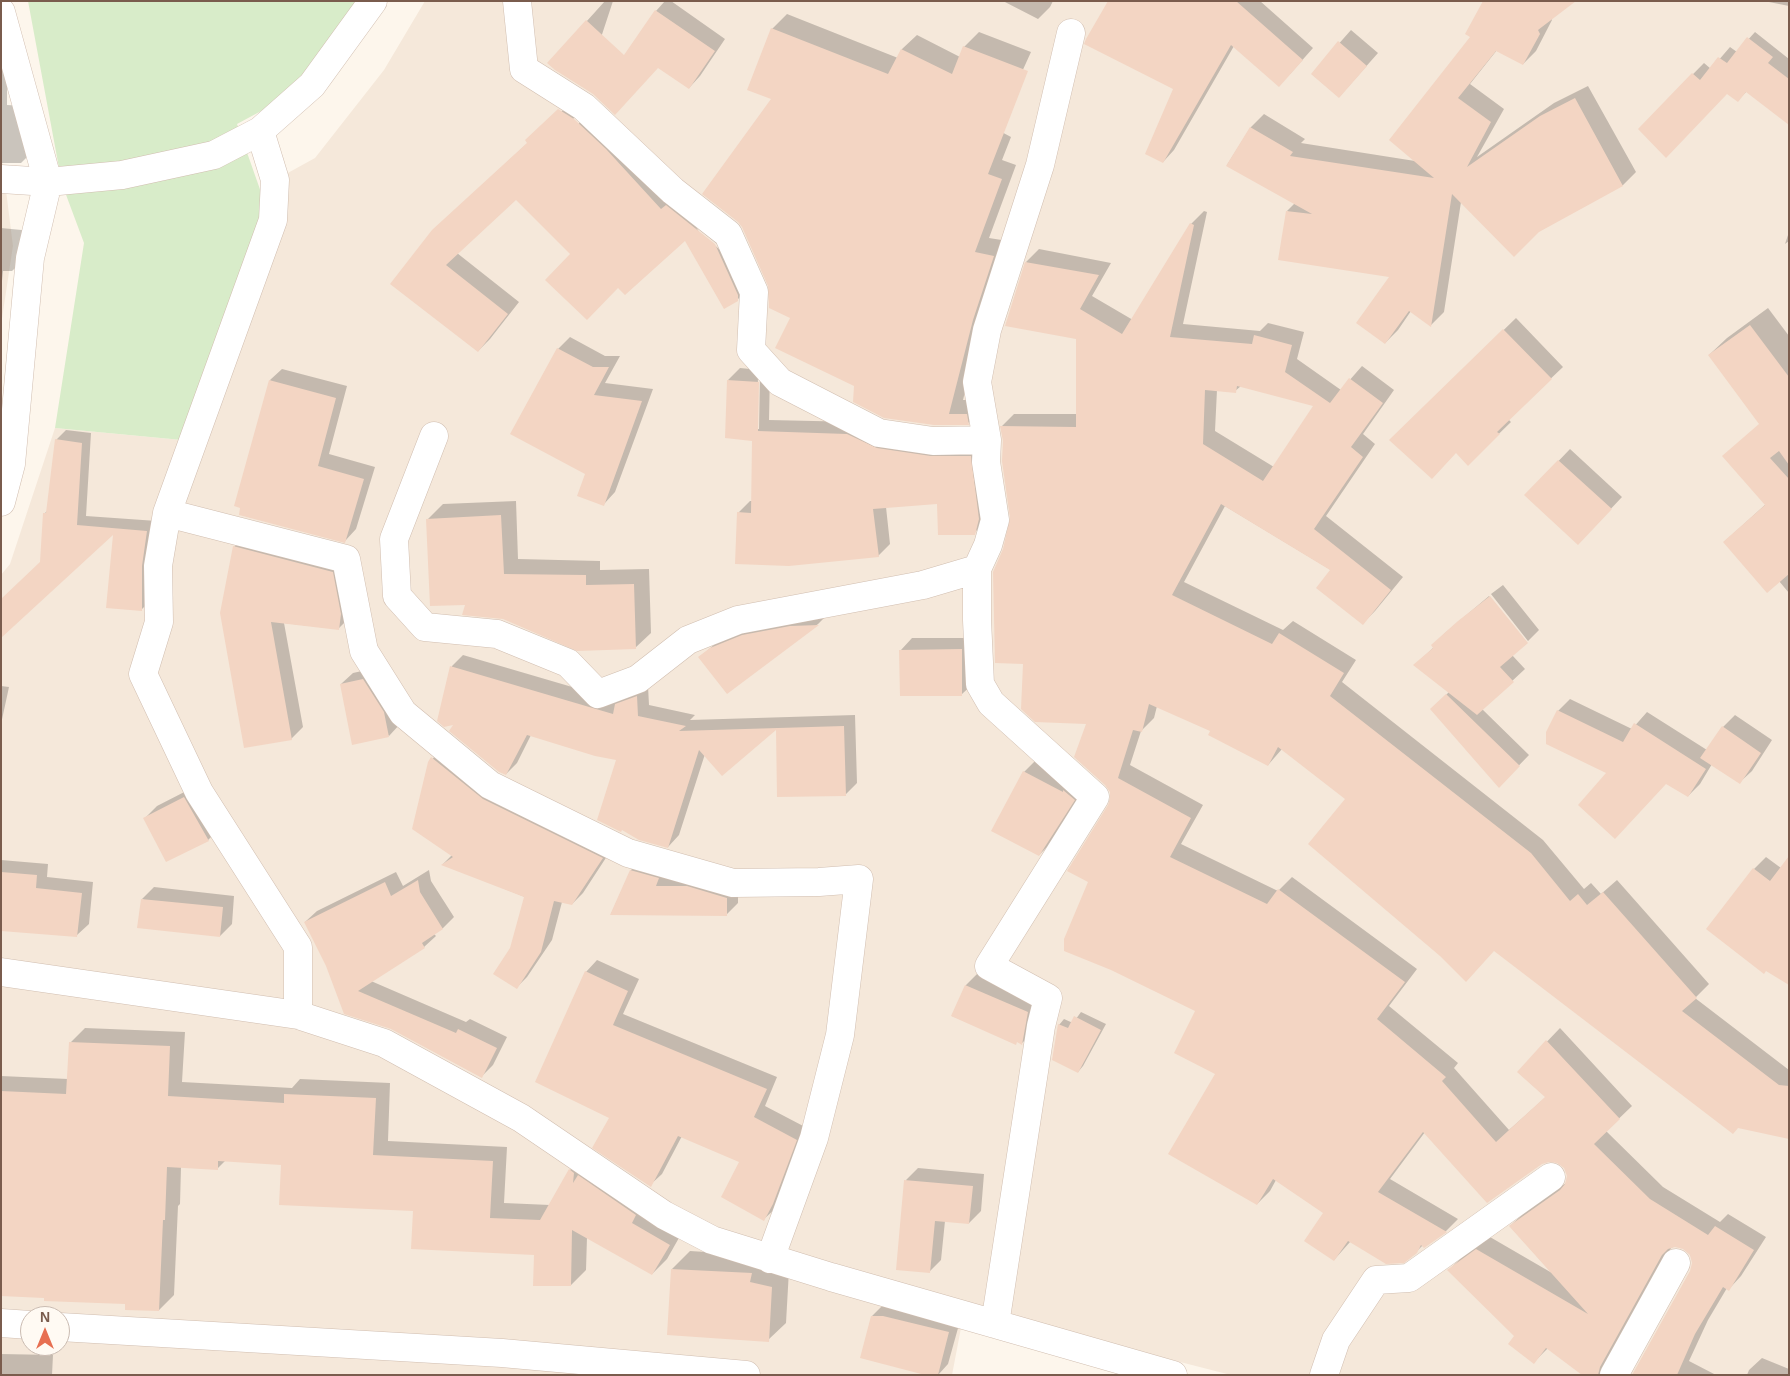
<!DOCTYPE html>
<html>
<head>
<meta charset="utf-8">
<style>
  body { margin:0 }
  #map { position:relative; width:1790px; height:1376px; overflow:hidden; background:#fdf6ec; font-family:Arial,sans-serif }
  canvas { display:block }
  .frame { position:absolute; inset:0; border:2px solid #7a5c4d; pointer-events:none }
  .north { position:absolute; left:20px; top:1306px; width:50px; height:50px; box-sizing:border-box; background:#fffaf3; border:1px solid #cabbb1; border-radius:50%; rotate:0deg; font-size:14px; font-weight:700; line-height:20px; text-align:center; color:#7a5c4d }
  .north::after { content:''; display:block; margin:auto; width:18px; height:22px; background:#e76f51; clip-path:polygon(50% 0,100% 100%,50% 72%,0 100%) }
</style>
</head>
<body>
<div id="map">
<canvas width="1790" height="1376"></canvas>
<div class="frame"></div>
<div class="north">N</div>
</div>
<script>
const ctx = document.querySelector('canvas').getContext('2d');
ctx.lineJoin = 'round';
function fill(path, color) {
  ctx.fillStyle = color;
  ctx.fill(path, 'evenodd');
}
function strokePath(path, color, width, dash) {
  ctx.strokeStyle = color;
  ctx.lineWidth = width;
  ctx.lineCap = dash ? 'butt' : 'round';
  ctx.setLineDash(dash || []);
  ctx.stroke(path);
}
fill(new Path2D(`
  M425 1H1789V1375H1231L965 1307 952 1375H1V575L10 564 55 428 203 442 275 180 315 158 384 70ZM30 1316H60V1346H30Z
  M1 151 13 246 1 325Z`), '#f5e8da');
fill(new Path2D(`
  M28 1H373L289 96 237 124 263 198 267 239 203 442 55 428 84 243 62 184Z`), '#d8ecc9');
fill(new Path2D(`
  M605 1H613L590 71 549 63Z
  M665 1H671L725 39 700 76 689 88 656 11Z
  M1003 1H1053L1050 7 1038 19Z
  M1109 1H1260L1313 48 1290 74 1234 46 1174 150 1163 162 1175 89Z
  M1764 1H1789V6Z
  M787 14 898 58 902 49 917 35 960 57 964 47 979 32 1031 52 996 129 1011 137 1002 160 1016 165 989 238 1008 241 987 304 963 400H981L983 409 968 423 855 385 791 318 773 99 772 29Z
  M1551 17 1552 20 1536 51 1523 64 1497 50 1470 84 1504 109 1477 157 1554 103 1588 86 1636 172 1623 185 1539 231 1461 202 1444 312 1431 325 1411 311 1398 330 1385 343 1391 276 1287 211 1295 203 1227 165 1251 127 1264 114 1305 139 1301 143 1415 161 1472 36Z
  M1 26 7 39V105L26 106 33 151 21 163H1Z
  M1351 30 1378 53 1339 97 1312 74Z
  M1755 32 1789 59V89L1747 91 1738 100 1728 92 1639 129 1704 63 1711 69 1730 47 1737 52Z
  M574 100 579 103 567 137 590 111 618 137 674 199 679 194 727 232 750 283 749 288 737 300 724 307 685 239 625 293 618 286 587 318 547 280 572 254 516 199 457 253 519 302 490 339 478 351 392 283 433 231ZM696 227 721 247 719 249 699 232Z
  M1204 211 1207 212 1183 324 1260 331 1268 323 1304 332 1297 359 1341 390 1362 366 1394 390 1363 434 1375 444 1326 516 1403 577 1375 611 1363 623 1331 570 1225 506 1184 582 1283 630 1293 621 1356 660 1342 682 1543 840 1584 889 1591 883 1601 894 1617 880 1709 984 1695 998 1789 1070V1138L1282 749 1268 765 1212 731 1157 706 1154 718 1141 731 1130 765 1203 805 1181 844 1278 891 1292 877 1417 969 1389 1006 1458 1063 1454 1068 1509 1130 1546 1097 1518 1072 1560 1028 1632 1106 1606 1131 1663 1187 1720 1222 1728 1214 1766 1237 1741 1276 1729 1289 1727 1288 1708 1320 1689 1361 1716 1375H1633L1691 1271 1693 1262 1690 1254 1684 1248 1675 1246 1671 1248 1613 1353 1618 1375H1584L1548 1348 1534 1362 1516 1336 1449 1270 1461 1258 1490 1237 1552 1273 1510 1226 1523 1214 1566 1183 1568 1176 1565 1168 1558 1161 1425 1132 1390 1179 1458 1219 1446 1231 1424 1246 1423 1245 1416 1252 1350 1242 1334 1260 1325 1212 1276 1180 1270 1191 1257 1204 1197 1010 1089 881 1109 806 1111 791 1087 723 1025 663 1004 550 1012 518 1002 426 1014 414H1077V338L1026 262 1039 249 1111 263 1092 296 1133 320 1191 224ZM1241 386 1315 405 1274 467 1215 431 1217 390 1235 391Z
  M1 228 32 231 28 256 12 271H3L1 291Z
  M1789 232V241L1785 244Z
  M1768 308 1789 336V419L1709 355 1727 338Z
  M1516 318 1563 367 1508 419 1511 422 1468 464 1456 452 1391 440Z
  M570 337 605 356H620L605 383 653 389 615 492 604 504 586 473 558 349Z
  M740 368 770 371 769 420 859 422 982 445 986 521 974 533 938 502 886 507 890 544 878 556 738 513 750 501H752L754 440 728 380ZM758 376H760L759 429H757Z
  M282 369 347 386 329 454 375 467 356 529 345 541 270 380Z
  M1770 415 1789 456V593L1779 581 1724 542 1766 504Z
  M66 430 91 433 86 516 157 521 151 600 141 610 114 532 41 562 45 513 48 510 56 440Z
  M1570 449 1622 497 1590 531 1526 495Z
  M516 501 518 559 600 561V570L649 569 651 633 635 648 466 603 427 520 443 504Z
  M246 535 344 560 350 617 338 629 284 623 303 727 291 739 234 547Z
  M1503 585 1539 630 1528 641 1491 594Z
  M1489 596 1527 643 1512 655 1525 669 1482 709 1529 755 1499 786 1432 709 1449 692 1415 665 1434 647 1444 634Z
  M828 614 818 624 727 693 700 657 723 637Z
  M912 638H974V683L962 694 901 650Z
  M463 655 620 701 628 693 648 686 649 705 695 715 690 720 855 715 857 783 846 794 778 796 777 728 722 774 705 754 679 835 668 847 618 759 531 735 517 763 506 774 456 723 439 721 452 666Z
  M375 668 400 724 389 736 341 684 353 673Z
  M1 686 9 687 1 724Z
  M1570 699 1632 729 1647 712 1707 750 1723 727 1735 715 1772 740 1752 771 1740 782 1712 764 1700 784 1688 796 1667 782 1608 773 1558 711Z
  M443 747 613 847 583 893 572 904 562 902 552 940 527 977 516 988 511 949 525 897 443 864 452 855 429 763Z
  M1036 760 1086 787 1051 843 1039 855 1024 772Z
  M196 786 220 828 208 840 145 818 157 806Z
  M1766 857 1781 868 1767 969 1708 929 1754 869Z
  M643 858 738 886V903L726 915 611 914 631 870Z
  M1 860 48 864 47 877 93 882 89 924 77 935 1 929Z
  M429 870 431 881 454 917 443 928 434 934 436 936 424 947 371 981 466 1022 470 1019 507 1037 493 1065 482 1076 392 1028 327 966 305 922 317 911 396 872 403 886Z
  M154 887 234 896 232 924 220 936 142 899Z
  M597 960 639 979 623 1014 777 1077 765 1106 807 1128 776 1208 764 1219 741 1162 682 1136 662 1174 650 1185 610 1117 586 972Z
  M978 973 1040 1000 1034 1032 1022 1043 952 1016 966 985Z
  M1081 1012 1106 1024 1083 1066 1078 1072 1059 1025 1064 1019 1073 1023Z
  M85 1028 185 1032 182 1082 292 1088 300 1079 390 1083 388 1141 507 1147 504 1203 550 1205 570 1170 585 1155 684 1229 667 1259 652 1274 587 1237 586 1270 571 1285 535 1254 415 1210 282 1164 226 1160 218 1168 181 1167 180 1204 178 1206 174 1295 159 1310 126 1303 45 1296 1 1250V1076L68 1079 70 1043Z
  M918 1168 984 1174 981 1211 969 1223 945 1221 941 1260 929 1272 906 1180Z
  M690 1251 769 1256 789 1270 786 1323 768 1340 672 1269Z
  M884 1304 960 1321 948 1364 938 1375H930L872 1316Z
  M1 1354 53 1355 52 1375H1Z
  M1762 1358 1789 1369V1375H1747L1749 1370Z`), '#0003');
fill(new Path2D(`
  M1108 1H1236L1303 60 1279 87 1231 45 1163 163 1145 154 1173 89 1084 44 1086 39Z
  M1483 1H1576L1538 30 1540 34 1523 65 1496 51 1458 98 1491 122 1467 167 1540 116 1575 98 1623 186 1539 232 1514 257 1452 194 1431 327 1409 311 1385 344 1356 323 1389 277 1278 260 1286 211 1312 214 1226 166 1250 127 1293 152 1290 156 1434 178 1389 140 1470 37 1465 34Z
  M655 10 715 51 689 89 658 68 615 115 593 94 555 70 547 63 586 20 624 55Z
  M771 28 888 74 901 49 952 74 963 46 1028 71 988 174 1002 179 975 252 994 256 973 320 949 414H967L969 425H934L884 418 853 402 854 386 775 348 790 318 769 308 768 286 742 227 738 222 702 194 771 99 747 90Z
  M1747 37 1773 57 1768 63 1789 79V125L1746 92 1738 102 1727 94 1666 158 1638 129 1692 73 1700 80 1718 57 1727 63Z
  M1338 41 1367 66 1339 98 1311 74Z
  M558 109 574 119 606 149 661 209 666 205 715 244 738 295V301L724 309 685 241 625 295 618 288 587 320 545 280 570 254 516 200 446 265 508 314 478 352 390 284 432 230 527 143 525 140Z
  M1190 223 1194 225 1170 337 1252 344 1254 335 1292 345 1285 372 1330 403 1349 378 1383 403 1351 447 1363 457 1314 529 1391 590 1363 625 1316 588 1330 570 1221 504 1172 595 1272 644 1279 633 1344 673 1330 696 1531 853 1570 901 1578 894 1587 905 1603 892 1697 998 1682 1011 1779 1085 1789 1086V1139L1738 1128 1733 1134 1494 951 1466 982 1440 956 1308 844 1345 799 1278 747 1268 766 1208 735 1210 731 1149 704 1142 732 1133 730 1118 778 1191 818 1170 857 1267 904 1278 889 1405 982 1377 1019 1446 1077 1442 1081 1496 1142 1545 1097 1517 1072 1546 1040 1620 1119 1594 1144 1650 1199 1708 1235 1715 1226 1754 1250 1729 1291 1723 1287 1695 1334 1677 1375H1632L1690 1271 1692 1263 1690 1255 1683 1249 1675 1247 1668 1249 1662 1255 1600 1367 1598 1375H1582L1546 1348 1534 1364 1508 1344 1514 1336 1447 1270 1476 1249 1588 1314 1509 1226 1560 1190 1565 1184 1567 1176 1564 1168 1557 1163 1549 1162 1542 1164 1487 1203 1423 1132 1378 1192 1447 1232 1424 1248 1421 1245 1417 1253 1404 1263 1386 1264 1348 1241 1334 1261 1304 1241 1323 1213 1273 1179 1257 1205 1168 1154 1215 1074 1174 1053 1195 1011 1111 970 1064 951V939L1088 882 1067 871 1108 805 1110 799V792L1105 785 1074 757 1086 724 1035 722 1021 709 1023 664 995 663 993 572 1003 549 1010 518 1002 461 1003 441 1000 426 1076 427V339L1005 326 1025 262 1099 275 1080 309 1122 334ZM1237 386 1313 406 1263 481 1203 444 1205 390 1236 393Z
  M1750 325 1789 377V465L1779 451 1770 458 1789 479V574L1767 593 1723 542 1765 505 1722 456 1759 424 1708 355Z
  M1503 329 1552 379 1497 432 1500 434 1468 466 1456 453 1432 479 1389 440Z
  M557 348 593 367H609L594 395 642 401 604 506 577 496 585 474 510 434Z
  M269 380 336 398 318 466 364 479 345 543 239 515 240 508 234 506Z
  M727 380 759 382 758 431 847 434 877 448 931 456H971L979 519 975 535H938L937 504 873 509 879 557 789 566 735 564 737 512 751 513 752 441 725 438Z
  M55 439 82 443 77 525 147 531 142 566V611L106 608 113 535 1 638V599L40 562 43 513H46Z
  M1558 460 1612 509 1578 545 1524 495Z
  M501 515 504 574 586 575V585L634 584 636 649 577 651 503 619 462 615 465 605 430 606 426 519Z
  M233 546 333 572 341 614 339 630 271 622 292 740 244 748 220 613Z
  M1490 596 1528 643 1500 667 1514 682 1477 715 1413 665 1433 648 1431 645 1458 621Z
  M819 625 727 694 698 657 710 648 742 635 790 626Z
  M962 649V696H900L899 650Z
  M450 666 613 714 615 704 637 696 638 716 686 726 679 731 844 726 846 796 777 797 776 730 722 776 699 750 668 848 639 840 622 830 621 832 597 820 616 760 595 756 527 735 506 775 499 772 449 731 453 725 444 727 437 721Z
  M363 679 384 712 389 737 352 745 340 684Z
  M1446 694 1520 766 1499 788 1430 709Z
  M1557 710 1623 742 1634 723 1706 769 1688 797 1666 784 1615 839 1578 805 1606 773 1546 744V732Z
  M1722 726 1761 753 1740 784 1700 758Z
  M431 757 483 799 603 858 572 905 554 901 541 952 517 989 493 974 510 948 524 897 441 865 453 857 412 829 428 762Z
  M1023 771 1063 792V790L1075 800 1039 856 991 831Z
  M184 797 209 841 166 862 143 818Z
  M1789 856V985L1766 971 1764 974 1706 929 1753 868 1770 881Z
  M630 870 659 878 656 886H687L727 898V916L610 915Z
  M1 872 37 875 36 888 82 893 77 937 1 931Z
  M418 880 420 892 443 929 422 943 425 948 358 991 456 1033 458 1029 497 1048 482 1078 391 1029 344 1014 326 966 304 922 385 882 391 896Z
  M141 899 223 907 220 937 137 928Z
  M585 971 628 991 613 1025 767 1089 754 1117 797 1140 773 1204 764 1221 721 1197 739 1162 678 1136 651 1187 592 1148 609 1118 535 1082Z
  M965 985 1028 1012 1022 1045 1017 1042 1016 1045 951 1016Z
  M1074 1016 1101 1030 1078 1073 1052 1060 1058 1024 1068 1028Z
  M69 1042 170 1046 168 1096 284 1103V1094L376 1098 373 1155 493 1161 490 1218 540 1220 569 1169 574 1173 573 1183 578 1175 636 1215 632 1223 670 1245 652 1275 572 1230 571 1286H533L534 1255 411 1249 413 1211 279 1205 281 1165 218 1161V1170L167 1167 165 1220H163L159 1311 125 1310V1304L44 1301V1298L1 1296V1091L66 1094Z
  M904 1180 973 1186 969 1224 935 1221 930 1273 896 1270Z
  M671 1269 752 1273 750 1282 772 1287 769 1342 667 1335Z
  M871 1316H883L949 1332 938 1375H925L860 1358Z`), '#f3d5c3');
const street = new Path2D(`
  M517 1 524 69 584 107 673 191 728 234 754 292 751 350 780 382 879 433 933 441 987 440 977 382 987 330 1040 165 1071 33
  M1 12 48 182 30 258 11 464 1 502
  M260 131 275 180 273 220 167 513 158 566 159 622 143 674 199 792 298 947V1015
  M1 179 48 182 122 175 214 155 260 131 312 85 373 1
  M434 436 394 539 397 596 425 627 497 634 568 663 598 694 638 679 688 640 738 620 923 585 977 569 988 545 995 520 986 462 987 440
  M167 513 346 559 364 651 403 713 490 785 628 853 733 883 819 882 859 879 840 1035 814 1138 770 1259
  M977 569V620L980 684 991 703 1095 797 989 966 1048 998 1041 1026 995 1324
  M1 972 298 1015 384 1043 521 1118 664 1215 712 1240 831 1277 1173 1375
  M1 1323 30 1325
  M60 1327 502 1353 746 1375
  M1324 1375 1336 1340 1376 1280 1409 1278 1551 1177
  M1614 1375 1676 1263`);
strokePath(street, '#d1beb0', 29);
strokePath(street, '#fff', 28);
</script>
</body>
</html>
